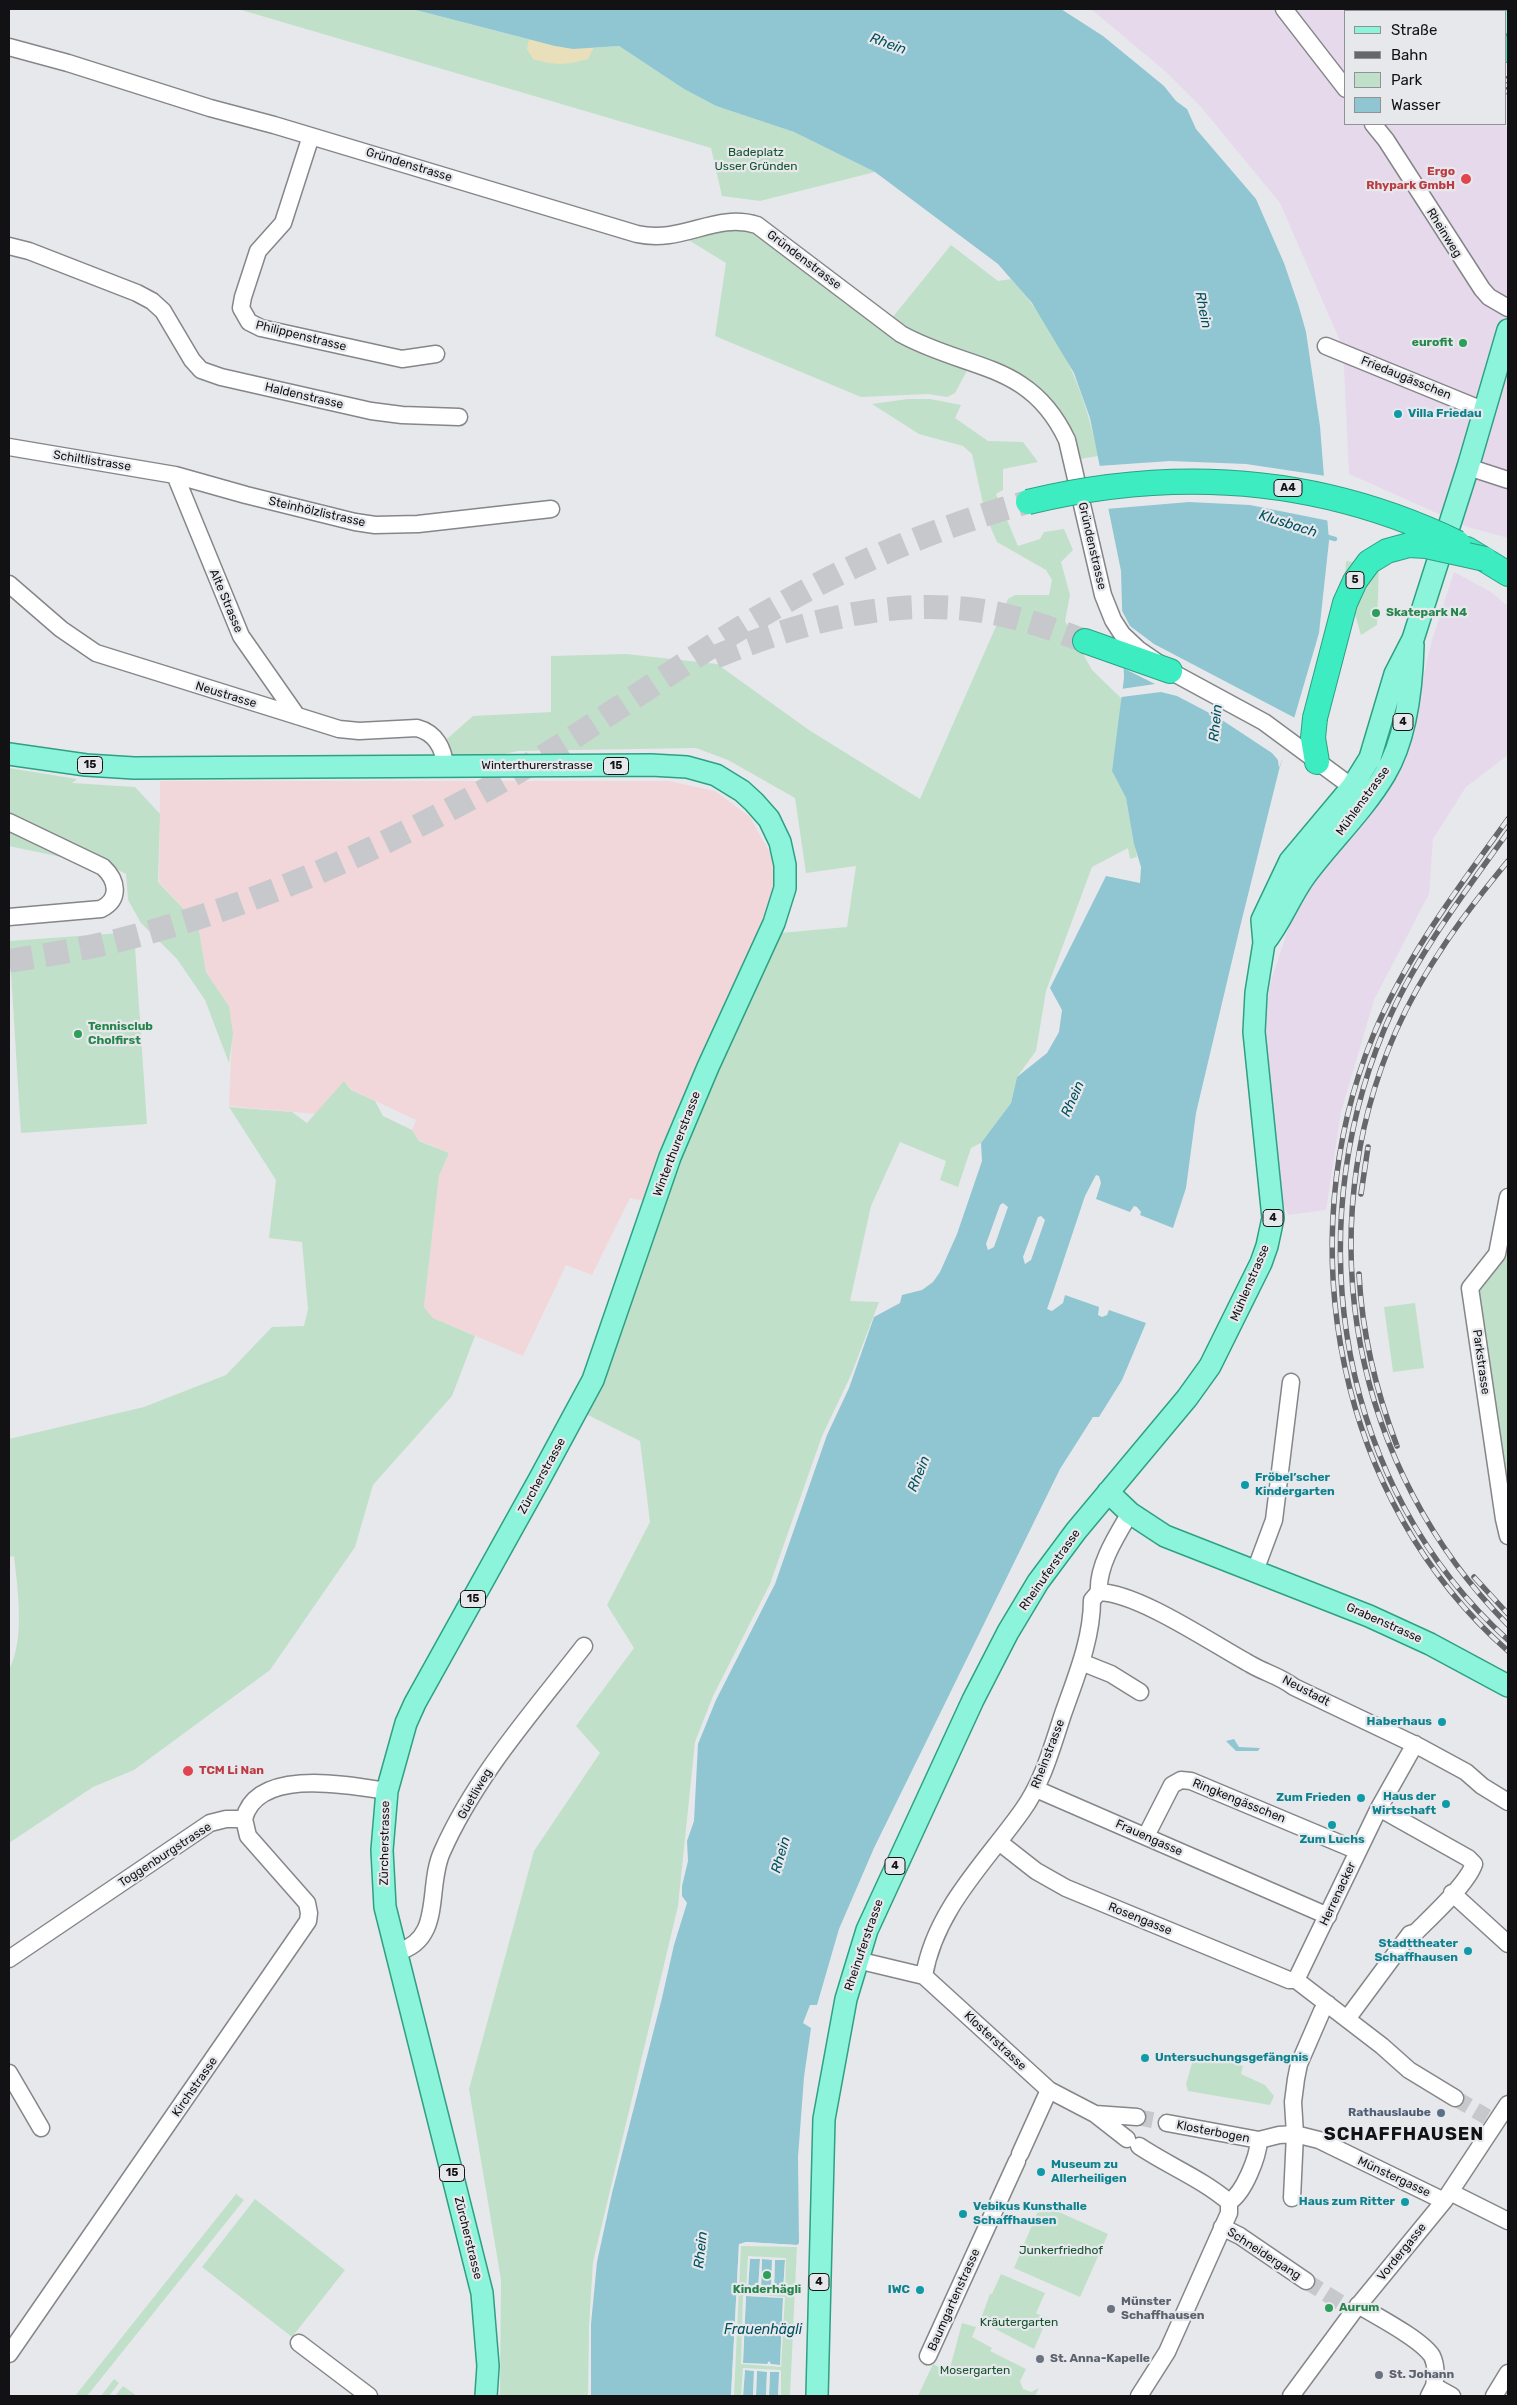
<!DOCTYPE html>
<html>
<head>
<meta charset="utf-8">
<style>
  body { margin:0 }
  #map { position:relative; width:1517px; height:2405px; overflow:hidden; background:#e7e8ec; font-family:Rubik,sans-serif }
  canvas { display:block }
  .frame { position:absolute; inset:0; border:10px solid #121214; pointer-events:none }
  .legend { position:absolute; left:1344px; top:10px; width:162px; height:115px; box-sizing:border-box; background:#e7e8ec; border:1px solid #929296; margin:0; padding:6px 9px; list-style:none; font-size:15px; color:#121214 }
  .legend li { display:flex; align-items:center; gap:10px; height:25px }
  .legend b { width:25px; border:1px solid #929296 }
</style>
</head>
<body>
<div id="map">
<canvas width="1517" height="2405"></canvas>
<div class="frame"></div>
<ul class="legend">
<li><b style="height:6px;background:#8bf4da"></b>Straße</li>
<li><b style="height:6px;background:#67676a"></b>Bahn</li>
<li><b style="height:14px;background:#c1e0c9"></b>Park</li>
<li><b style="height:14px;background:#90c6d2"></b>Wasser</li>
</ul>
</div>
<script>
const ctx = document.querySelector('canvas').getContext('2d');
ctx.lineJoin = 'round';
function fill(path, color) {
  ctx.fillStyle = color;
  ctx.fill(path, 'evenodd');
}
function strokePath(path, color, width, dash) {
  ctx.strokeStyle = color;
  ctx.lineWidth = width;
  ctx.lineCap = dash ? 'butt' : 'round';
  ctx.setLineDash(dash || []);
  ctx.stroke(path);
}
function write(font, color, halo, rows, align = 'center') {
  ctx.font = font + ' Rubik,sans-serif';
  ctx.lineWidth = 4.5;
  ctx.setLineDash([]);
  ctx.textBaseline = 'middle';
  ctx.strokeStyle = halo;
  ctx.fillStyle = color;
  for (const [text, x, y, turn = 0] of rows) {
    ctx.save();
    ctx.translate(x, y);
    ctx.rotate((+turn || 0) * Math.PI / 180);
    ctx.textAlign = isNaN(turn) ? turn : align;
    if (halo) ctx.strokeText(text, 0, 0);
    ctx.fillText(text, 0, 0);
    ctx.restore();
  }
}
fill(new Path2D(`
  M1091 9H1374L1378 11H1346V124H1504L1508 129V538L1468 527 1349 474 1343 348 1280 203 1201 107 1165 71Z
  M1454 572 1491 592 1508 606V755L1466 787 1433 839 1429 894 1374 1000 1341 1112 1326 1210 1288 1215 1277 1188 1259 1052 1271 981 1296 905 1374 810 1403 763 1432 640Z`), '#e7d9ec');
fill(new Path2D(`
  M160 781H669L715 791 750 817 766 846 786 876 654 1203 630 1198 592 1275 566 1265 523 1356 433 1318 424 1307 439 1176 449 1153 419 1140 412 1130 416 1120 352 1090 344 1081 329 1099 326 1115 229 1106 232 1034 229 1006 206 972 198 924 159 882Z`), '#f2d7da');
fill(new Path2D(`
  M238 9H412L555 46 573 49 619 46 684 89 716 106 794 132 875 172 760 201 722 196 711 148Z
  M727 228 758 233 891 335 969 367 955 393 947 397 928 394 861 397 715 336 726 263 687 239Z
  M951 245 998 281 1011 279C1059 332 1084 386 1098 456L1080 459C1077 449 1076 438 1071 429 1034 351 954 363 892 318Z
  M908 399H930L961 405 955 418 988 441 1023 442 1038 462 1003 469V490L996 494 1018 546 1040 539 1044 532 1064 529 1073 550 1061 562 1070 595 1065 621 1092 670 1123 700 1112 771 1126 798 1137 857 1130 859 1128 848 1092 867 1046 991 1036 1051 1017 1077 1011 1103 981 1143 971 1148 958 1187 940 1180 946 1161 900 1142 871 1206 850 1301 879 1302 851 1375 822 1436 770 1584 713 1696 695 1742 678 1906 593 2262 589 2327 588 2396H500L501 2280 469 2089 534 1851 600 1753 576 1726 634 1648 607 1605 650 1522 640 1441 578 1410 769 934 847 927 856 866 806 873 795 798 728 760 696 748 518 751 445 767 440 745 473 716 551 712V656L626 654 717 664 809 730 920 799 1008 599 1015 595H1049L1052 580 1046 570 997 542 986 517 972 454 963 446 919 434 872 404Z
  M1346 561 1379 566 1377 625 1361 635 1345 580Z
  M9 768 77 779 72 783 135 787 160 814 158 882 198 924 206 972 229 1006 233 1034 229 1063 205 1000 177 959 141 923 128 900 126 874 9 815Z
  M9 827 80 861 9 846Z
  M134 932 147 1124 21 1133 9 941Z
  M344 1081 351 1090 375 1101 383 1116 412 1130 419 1141 449 1153 439 1176 424 1307 433 1318 475 1336 452 1396 373 1485 355 1547 270 1670 134 1770 93 1787 9 1843V1670C25 1638 18 1592 14 1556L9 1557V1439L144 1407 226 1375 272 1327 304 1326 308 1309 302 1242 269 1238 276 1180 229 1107 292 1112 307 1123Z
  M1508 1224V1506L1475 1290Z
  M1415 1303 1424 1368 1393 1372 1384 1307Z
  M1195 2053 1243 2066 1241 2074 1265 2085 1274 2096 1270 2105 1188 2091 1186 2084Z
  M236 2194 244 2200 87 2396H75Z
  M255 2199 345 2270 292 2337 202 2267Z
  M1041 2204 1108 2234 1080 2297 1014 2268Z
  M739 2244 797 2245 790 2396H731Z
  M1001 2274 1045 2293 1036 2313 1047 2319 1034 2349 980 2321 990 2294H992Z
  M962 2323 976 2327 972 2337 992 2348 990 2351 1026 2369 1020 2381 1023 2389 1031 2392 1039 2388 1035 2396H918L933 2364 949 2372Z
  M114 2379 119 2383 109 2396H101Z
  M123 2386 137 2396H115Z`), '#c1e0c9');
fill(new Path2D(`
  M529 39 573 49 594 47 588 59C566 65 555 66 533 59L527 49Z`), '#e9dfba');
fill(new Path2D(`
  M412 9H1061L1103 36 1164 86 1176 101 1187 109 1196 129 1256 199 1284 263 1299 307 1306 332 1320 426 1329 541 1319 633 1279 770 1240 927 1196 1113 1186 1188 1173 1228 1140 1215 1141 1212 1137 1207 1134 1206 1130 1212 1096 1199 1101 1183 1099 1176 1096 1175 1085 1196 1053 1292 1047 1309 1052 1311 1063 1303 1065 1295 1099 1307 1098 1315 1102 1317 1107 1315 1109 1310 1146 1323 1122 1380 1099 1417H1093L1060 1469 874 1848 839 1929 817 2005H810L803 2023 811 2028 804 2077 798 2157 799 2243 797 2245 746 2242 739 2244 731 2396H591V2324L597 2262 612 2193 662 1998 674 1945 687 1903 682 1896V1886L688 1861 687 1841 694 1821 698 1744 716 1700 775 1584 827 1435 849 1388 874 1317 900 1303 902 1295 922 1290 933 1282 940 1272 957 1234 982 1161 981 1143 1011 1103 1017 1077 1047 1053 1059 1032 1062 1010 1050 988 1106 876 1140 883 1141 867 1134 844 1126 798 1112 771 1124 678 1121 571 1090 418 1074 373 1032 303 998 264 875 172 794 132 716 106 684 89 619 46 573 49 555 46ZM1003 1203 1008 1207 994 1247 988 1250 986 1244 1000 1205ZM1041 1216 1045 1220 1031 1260 1025 1264 1023 1257 1038 1217Z
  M1234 1739 1239 1747 1260 1748 1258 1751H1236L1226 1741Z
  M750 2258 760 2259 758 2290 748 2289Z
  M762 2259H772L771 2290H761Z
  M775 2259 785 2260 783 2291H774Z
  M746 2296 783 2298 780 2365 770 2364 769 2361 768 2364 743 2363Z
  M745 2370 754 2371 753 2396H743Z
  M757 2371H767L766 2396H756Z
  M770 2371 780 2372 778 2396H769Z`), '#90c6d2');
fill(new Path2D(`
  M1170 461 1246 464 1326 476 1330 521 1250 505 1189 502 1106 509 1098 466Z
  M1120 607 1130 626 1154 644 1297 719 1279 768 1278 760 1272 753 1219 718 1177 696 1161 692 1121 697V689L1155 684 1121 667Z
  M745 2242 797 2245V2247L741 2246 734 2396H731L739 2244H745Z
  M748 2256 786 2258 785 2293 746 2291ZM750 2259H760L758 2290 748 2289ZM762 2259 772 2260 771 2290H761ZM775 2260H785L783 2291 774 2290Z
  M746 2294 785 2297 781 2367 741 2364 743 2296ZM746 2296 783 2298 780 2365 771 2364 769 2361 767 2364 743 2363Z
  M743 2368 781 2370V2396H778L779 2372H770L769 2396H766L767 2372 757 2371 756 2396H753L754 2371 745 2370 743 2396H741Z`), '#e7e8ec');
strokePath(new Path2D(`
  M1324 536 1335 539`), '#90c6d2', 4.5);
strokePath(new Path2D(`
  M1455 2098 1487 2117
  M1137 2117 1167 2123
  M1306 2281 1341 2303`), '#c7c8cc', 16, [16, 8]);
strokePath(new Path2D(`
  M715 657C798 623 885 598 976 610 1014 615 1050 628 1085 641
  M9 961C40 956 72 951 103 944 240 912 369 855 491 787 576 740 656 680 739 629 830 573 925 530 1028 502`), '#c7c8cc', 24, [24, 12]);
const minor = new Path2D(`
  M1284 9 1346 89
  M9 47 68 63 210 108 274 125 637 234C683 244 715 212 757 225L901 334C968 371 1030 361 1067 440L1103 595 1113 620 1122 634 1138 649 1170 671 1264 722 1352 787
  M1373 124 1386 140 1482 289 1489 297 1508 308
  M311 136 283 223 258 251 243 297 241 308 249 322 261 328 402 359 436 354
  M9 246 29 251 137 293 152 301 163 311 192 360 201 370 221 377 371 411 402 415 459 417
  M1326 346 1485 411
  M9 447 175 475 246 495 355 522 375 525 418 524 551 509
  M1468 467 1508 480
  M175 475 241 636 297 716
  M9 584 61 629 96 653 339 729 359 731 417 728C436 733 444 749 445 767
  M9 822 103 867C117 880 121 899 101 909L9 917
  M1508 1197 1497 1254 1470 1288 1504 1519 1508 1536
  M1255 1571 1274 1520 1291 1382
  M1099 1592C1139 1593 1213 1644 1250 1664 1265 1673 1280 1676 1294 1687L1420 1747 1466 1772 1482 1786 1508 1802
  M1081 1662 1111 1674 1140 1692
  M1036 1789 1328 1916
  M244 1819C257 1767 348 1785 387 1791
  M1146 1836 1172 1785 1181 1780 1191 1781 1358 1851
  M999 1842 1036 1871 1066 1888 1289 1980H1296L1382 2046 1409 2070 1455 2098
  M1452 1893 1508 1944
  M397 1952C444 1940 426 1887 442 1852 476 1775 533 1712 584 1646
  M9 1959 210 1823 226 1819H244
  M857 1960 924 1976 1049 2090 1095 2114 1127 2139
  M924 1976C935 1910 985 1863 1022 1811 1043 1782 1052 1747 1063 1714 1076 1677 1092 1639 1092 1600L1099 1592C1097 1566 1117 1535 1130 1513
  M1296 1980 1379 1808 1415 1744
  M1347 2019 1410 1934 1416 1932C1432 1916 1467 1884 1474 1864L1468 1858 1379 1808
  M9 2073 41 2128
  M1095 2114 1137 2117
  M1167 2123 1259 2140 1279 2135 1295 2134 1319 2140 1444 2201
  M1139 2146C1169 2166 1202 2179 1229 2202
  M1020 2154 1049 2090
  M1450 2192 1508 2221
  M1292 2198 1295 2134 1293 2102 1296 2079 1299 2064 1322 2011 1328 2004
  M1229 2202C1244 2193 1258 2157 1259 2140
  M1222 2227 1240 2236 1306 2281
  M1358 2305C1376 2316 1421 2339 1432 2356 1437 2366 1436 2376 1434 2386
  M299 2343 369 2396
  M9 2354 308 1921 309 1913 307 1903 248 1836 244 1819
  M928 2356 1017 2161
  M1139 2396 1167 2352 1229 2213V2202
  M1291 2396 1353 2312 1444 2201 1508 2104
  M1429 2396 1434 2386 1452 2396
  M1494 2396 1508 2373`);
const major = new Path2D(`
  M1491 9 1494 11
  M1506 21 1508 23
  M9 754 86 765 134 768 651 765 687 767 716 775 742 791 754 802 769 819 780 842 785 865V888L774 923 708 1067 670 1157 593 1380 539 1480 415 1703 406 1723 387 1791 382 1850 385 1907 482 2293 488 2366 486 2396
  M1264 943C1281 922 1289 898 1305 876 1331 841 1363 811 1385 774 1406 739 1412 685 1413 645
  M1108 1492 1130 1513 1165 1536 1369 1616 1430 1644 1508 1686
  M817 2396 824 2119 846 1999 867 1930 973 1700 1008 1632 1038 1582 1076 1531 1187 1398 1210 1366 1261 1263 1267 1246 1273 1218 1254 1032 1256 993 1264 943 1262 920 1290 861 1352 787 1370 758 1395 674 1413 639 1468 467 1508 330`);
const highway = new Path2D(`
  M1460 9 1463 11
  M1506 48 1508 50
  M1467 549 1508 574
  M1085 641 1170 671
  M1315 718 1313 738 1317 762`);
strokePath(minor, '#858689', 19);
strokePath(major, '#2ea084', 24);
strokePath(highway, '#2ea084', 26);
strokePath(minor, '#fff', 16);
strokePath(major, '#8bf4da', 21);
strokePath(highway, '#3decc1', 24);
const rail = new Path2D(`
  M1408 9 1412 11
  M1422 9 1426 11
  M1506 79 1508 81
  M1506 90 1508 92
  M1508 819C1458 888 1406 956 1373 1036 1288 1244 1337 1501 1508 1651
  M1508 832C1463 895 1414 958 1384 1030 1298 1236 1339 1488 1508 1640
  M1508 861C1464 914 1424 968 1396 1031 1307 1233 1353 1469 1508 1625
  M1361 1194 1368 1147
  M1359 1274C1362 1333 1376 1391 1397 1446
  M1474 1577 1508 1614`);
strokePath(rail, '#67676a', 5.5);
strokePath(rail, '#e7e8ec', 4, [11]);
const highwayBridge = new Path2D(`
  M1028 502C1177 466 1320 476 1458 543
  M1315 718 1345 603 1355 581 1369 562 1387 551 1409 545 1426 546 1485 559`);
strokePath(highwayBridge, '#2ea084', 26, []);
strokePath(highwayBridge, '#3decc1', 24);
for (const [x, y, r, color] of [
  [1466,179,6,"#e0444e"],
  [1463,343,5,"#2e9e5b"],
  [1398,414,5,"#0f9aa8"],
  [1376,613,5,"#2e9e5b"],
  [78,1034,5,"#2e9e5b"],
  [1245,1485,5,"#0f9aa8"],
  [1442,1722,5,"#0f9aa8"],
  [188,1771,6,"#e0444e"],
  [1361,1798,5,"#0f9aa8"],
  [1446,1804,5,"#0f9aa8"],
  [1332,1825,5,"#0f9aa8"],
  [1468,1951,5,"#0f9aa8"],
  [1145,2058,5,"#0f9aa8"],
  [1441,2113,5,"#5c6f8a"],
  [1041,2172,5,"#0f9aa8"],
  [1405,2202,5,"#0f9aa8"],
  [963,2214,5,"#0f9aa8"],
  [767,2275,5,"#2e9e5b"],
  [920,2290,5,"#0f9aa8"],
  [1329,2308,5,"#2e9e5b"],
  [1111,2309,5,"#6b7280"],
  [1040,2359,5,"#6b7280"],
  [1379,2375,5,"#6b7280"]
]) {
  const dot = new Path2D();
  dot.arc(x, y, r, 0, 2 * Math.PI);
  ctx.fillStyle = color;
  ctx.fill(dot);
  strokePath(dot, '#e7e8ec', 2);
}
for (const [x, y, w] of [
  [1288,488,28],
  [1355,580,18],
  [1403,722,20],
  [90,765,25],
  [616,766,25],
  [1273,1218,20],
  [473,1599,25],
  [895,1866,20],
  [452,2173,25],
  [819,2282,20]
]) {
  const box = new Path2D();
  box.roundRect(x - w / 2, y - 8.5, w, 17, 4);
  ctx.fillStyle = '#e7e8ec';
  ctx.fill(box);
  strokePath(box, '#121214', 1);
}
write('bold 11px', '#121214', null, [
  ["A4",1288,488],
  ["5",1355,580],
  ["4",1403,722],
  ["15",90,765],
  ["15",616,766],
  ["4",1273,1218],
  ["15",473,1599],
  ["4",895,1866],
  ["15",452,2173],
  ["4",819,2282]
]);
write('12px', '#14542f', '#e7e8ec', [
  ["Badeplatz",756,153],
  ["Usser Gründen",756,167],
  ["Junkerfriedhof",1061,2251],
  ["Kräutergarten",1019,2323],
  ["Mosergarten",975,2371]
]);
write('12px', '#121214', '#e7e8ec', [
  ["Gründenstrasse",409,165,17],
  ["Rheinweg",1444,233,58],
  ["Gründenstrasse",804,260,37],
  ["Philippenstrasse",301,336,14],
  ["Friedaugässchen",1406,378,22],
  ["Haldenstrasse",304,396,13],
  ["Schiltlistrasse",92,461,9],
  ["Steinhölzlistrasse",317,512,13],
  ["Gründenstrasse",1092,546,77],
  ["Alte Strasse",226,601,67],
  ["Neustrasse",226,695,17],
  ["Winterthurerstrasse",537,766],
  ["Mühlenstrasse",1363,801,-54],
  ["Winterthurerstrasse",677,1144,-69],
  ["Mühlenstrasse",1250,1283,-67],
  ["Parkstrasse",1481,1362,82],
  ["Zürcherstrasse",542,1476,-61],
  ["Rheinuferstrasse",1050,1570,-55],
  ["Grabenstrasse",1384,1623,24],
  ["Neustadt",1306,1691,28],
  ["Rheinstrasse",1048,1754,-69],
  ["Güetliweg",475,1794,-60],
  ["Ringkengässchen",1239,1801,22],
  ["Frauengasse",1149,1838,24],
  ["Zürcherstrasse",385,1843,-89],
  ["Toggenburgstrasse",165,1855,-33],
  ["Herrenacker",1338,1894,-65],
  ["Rosengasse",1140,1919,22],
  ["Rheinuferstrasse",864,1945,-71],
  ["Klosterstrasse",995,2041,43],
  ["Kirchstrasse",195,2087,-55],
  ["Klosterbogen",1213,2132,11],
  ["Münstergasse",1394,2177,25],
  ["Zürcherstrasse",468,2238,76],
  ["Vordergasse",1402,2252,-51],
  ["Schneidergang",1264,2254,33],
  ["Baumgartenstrasse",954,2300,-66]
]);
write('bold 12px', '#be3a42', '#e7e8ec', [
  ["Ergo",1455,172],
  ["Rhypark GmbH",1455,186],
  ["TCM Li Nan",199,1771,"left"]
], 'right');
write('bold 12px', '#27864d', '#e7e8ec', [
  ["eurofit",1453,343,"right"],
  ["Skatepark N4",1386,613],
  ["Tennisclub",88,1027],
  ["Cholfirst",88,1041],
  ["Kinderhägli",767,2290,"center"],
  ["Aurum",1339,2308]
], 'left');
write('bold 12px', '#0d838f', '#e7e8ec', [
  ["Villa Friedau",1408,414,"left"],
  ["Fröbel’scher",1255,1478,"left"],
  ["Kindergarten",1255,1492,"left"],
  ["Haberhaus",1432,1722],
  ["Haus der",1436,1797],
  ["Wirtschaft",1436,1811],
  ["Zum Frieden",1351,1798],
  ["Zum Luchs",1332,1840,"center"],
  ["Stadttheater",1458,1944],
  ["Schaffhausen",1458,1958],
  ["Untersuchungsgefängnis",1155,2058,"left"],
  ["Museum zu",1051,2165,"left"],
  ["Allerheiligen",1051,2179,"left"],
  ["Haus zum Ritter",1395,2202],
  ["Vebikus Kunsthalle",973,2207,"left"],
  ["Schaffhausen",973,2221,"left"],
  ["IWC",910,2290]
], 'right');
write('bold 12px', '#4e5e75', '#e7e8ec', [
  ["Rathauslaube",1431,2113]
], 'right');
write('bold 12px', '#5b616d', '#e7e8ec', [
  ["Münster",1121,2302],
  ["Schaffhausen",1121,2316],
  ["St. Anna-Kapelle",1050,2359],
  ["St. Johann",1389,2375]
], 'left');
write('italic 14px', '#00515e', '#e7e8ec', [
  ["Rhein",888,44,20],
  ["Rhein",1203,310,79],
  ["Klusbach",1288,524,18],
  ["Rhein",1216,723,-84],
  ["Rhein",1073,1099,-66],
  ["Rhein",919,1474,-68],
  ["Rhein",781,1855,-74],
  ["Rhein",701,2250,-84],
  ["Frauenhägli",763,2330]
]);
ctx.letterSpacing = '1px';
write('bold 18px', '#121214', '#e7e8ec', [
  ["SCHAFFHAUSEN",1404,2135]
]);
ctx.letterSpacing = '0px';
</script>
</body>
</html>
